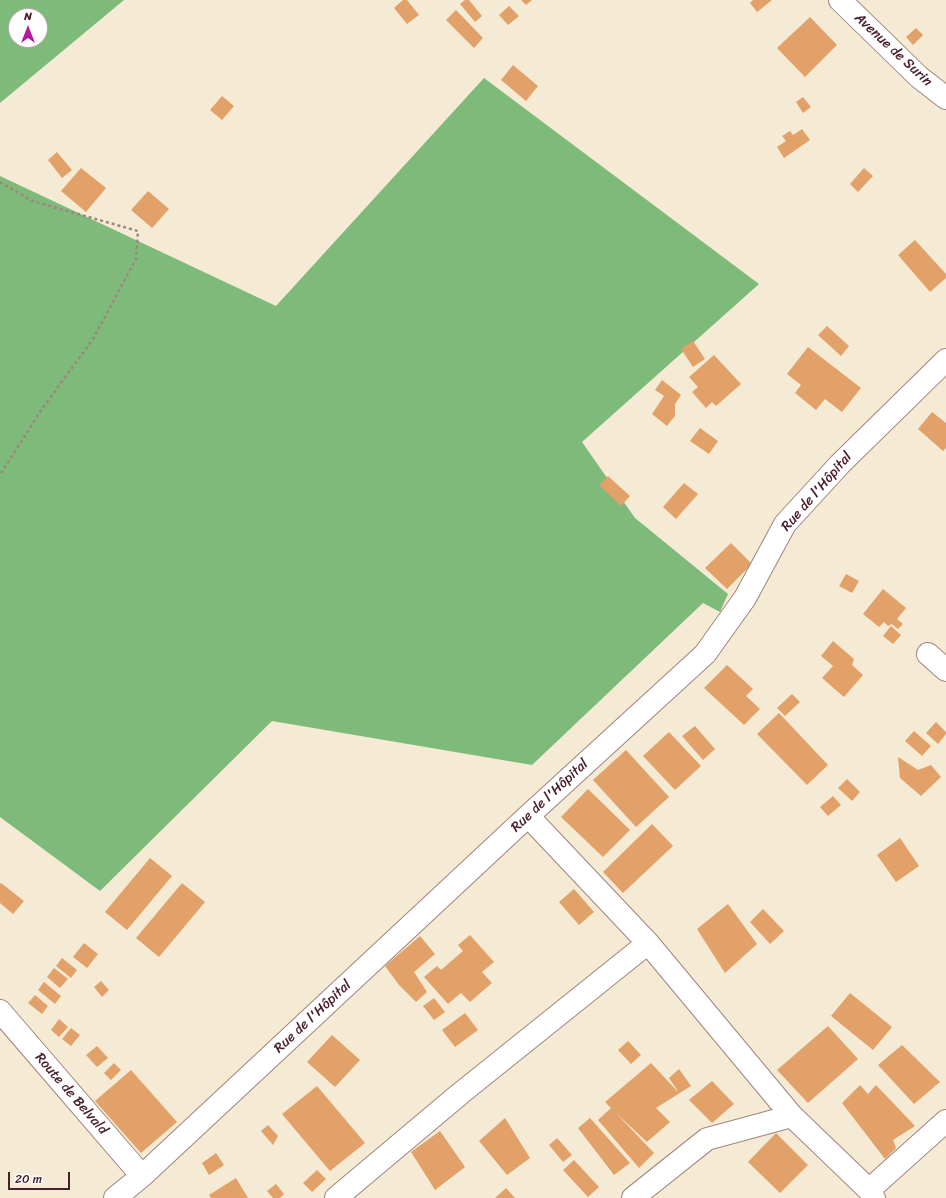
<!DOCTYPE html>
<html>
<head>
<meta charset="utf-8">
<style>
  body { margin:0 }
  #map { position:relative; width:946px; height:1198px; overflow:hidden; background:#f5ead4; font-family:Sriracha,sans-serif }
  canvas { display:block }
  .north { position:absolute; left:8px; top:8px; width:40px; height:40px; box-sizing:border-box; background:#fff; border:1px solid #b7a5aa; border-radius:50%; rotate:0deg; font-size:11px; font-weight:700; line-height:16px; text-align:center; color:#4a1f2b }
  .north::after { content:''; display:block; margin:auto; width:14px; height:18px; background:#b5179e; clip-path:polygon(50% 0,100% 100%,50% 72%,0 100%) }
  .scale { position:absolute; left:8px; top:1172px; width:62px; height:18px; box-sizing:border-box; border:2px solid #4a1f2b; border-top:0; padding-left:5px; font-size:12px; line-height:14px; white-space:nowrap; color:#4a1f2b; -webkit-text-stroke:3px #fff; paint-order:stroke }
</style>
</head>
<body>
<div id="map">
<canvas width="946" height="1198"></canvas>
<div class="north">N</div>
<div class="scale">20 m</div>
</div>
<script>
const ctx = document.querySelector('canvas').getContext('2d');
ctx.lineJoin = 'round';
function fill(path, color) {
  ctx.fillStyle = color;
  ctx.fill(path, 'evenodd');
}
function strokePath(path, color, width, dash) {
  ctx.strokeStyle = color;
  ctx.lineWidth = width;
  ctx.lineCap = dash ? 'butt' : 'round';
  ctx.setLineDash(dash || []);
  ctx.stroke(path);
}
function write(font, color, halo, rows, align = 'center') {
  ctx.font = font + ' Sriracha,sans-serif';
  ctx.lineWidth = 3;
  ctx.setLineDash([]);
  ctx.textBaseline = 'middle';
  ctx.strokeStyle = halo;
  ctx.fillStyle = color;
  for (const [text, x, y, turn = 0] of rows) {
    ctx.save();
    ctx.translate(x, y);
    ctx.rotate((+turn || 0) * Math.PI / 180);
    ctx.textAlign = isNaN(turn) ? turn : align;
    if (halo) ctx.strokeText(text, 0, 0);
    ctx.fillText(text, 0, 0);
    ctx.restore();
  }
}
fill(new Path2D(`
  M0 0H124L0 103ZM16 16H40V40H16Z
  M484 78 759 284 582 442 635 518 728 594 720 612 703 603 532 765 272 721 100 891 0 817V176L276 306Z`), '#7eba79');
fill(new Path2D(`
  M403 0H407L419 15 407 24 394 8Z
  M465 0H469L482 16 475 22 460 4Z
  M521 0H532L526 5Z
  M753 0H772L757 12 750 3Z
  M509 6 519 16 508 25 499 15Z
  M456 10 483 38 474 48 446 20Z
  M810 17 837 45 805 77 777 48Z
  M916 28 923 35 913 45 906 37Z
  M513 65 538 86 526 101 501 80Z
  M222 96 234 106 222 120 210 110Z
  M803 97 811 107 803 113 796 102Z
  M802 129 810 140 784 158 777 147 786 141 782 136 790 131 793 135Z
  M57 152 72 170 62 178 48 160Z
  M81 168 106 188 86 212 61 191Z
  M864 168 873 176 858 192 850 184Z
  M148 191 169 209 152 228 131 210Z
  M915 240 946 274V278L930 292 898 255Z
  M827 326 849 346 841 356 818 335Z
  M693 341 705 359 693 367 681 349Z
  M808 347 861 388 842 412 825 399 816 410 795 393 801 385 787 374Z
  M714 355 741 384 716 406 712 402 706 408 692 392 698 387 689 377Z
  M662 380 681 395 675 404V416L667 426 652 414 664 396 655 390Z
  M932 412 946 423V448L943 451 918 429Z
  M700 428 718 441 709 454 690 441Z
  M608 476 630 496 621 506 599 485Z
  M684 483 698 494 676 519 663 507Z
  M731 543 752 564 727 589 705 568Z
  M846 574 859 581 852 593 839 586Z
  M883 589 906 608 897 619 903 624 898 629 892 624 888 626 884 622 879 627 863 614Z
  M891 626 901 635 893 644 883 636Z
  M833 641 854 659 852 665 863 675 844 697 822 678 833 666 821 656Z
  M727 665 753 689 746 696 760 709 744 725 704 688Z
  M792 694 800 702 785 716 777 708Z
  M779 713 828 765 807 785 757 734Z
  M936 722 946 732V734L938 744 926 733Z
  M695 726 715 749 703 760 682 736Z
  M914 731 931 746 922 756 905 741Z
  M669 732 701 766 675 790 643 756Z
  M626 750 669 797 636 827 593 780Z
  M898 757 918 770 931 765 941 777 921 796 900 778Z
  M847 779 860 792 852 801 838 788Z
  M588 789 630 830 603 857 561 817Z
  M833 796 841 805 828 816 820 807Z
  M652 824 673 846 623 893 603 872Z
  M900 838 919 866 896 882 877 855Z
  M150 858 172 876 127 930 105 912Z
  M1 883 24 901 13 914 0 903V884Z
  M182 883 205 902 159 957 136 938Z
  M574 889 594 912 579 925 559 902Z
  M728 904 757 944 725 973 697 929Z
  M763 909 784 931 770 944 750 922Z
  M470 935 494 962 482 972 492 983 470 1002 461 993 448 1004 424 977 437 966 441 970 463 951 458 945Z
  M420 936 435 954 414 972 427 992 416 1002 399 985 385 966Z
  M84 943 98 954 87 968 73 957Z
  M62 958 77 970 71 978 56 966Z
  M54 968 68 979 60 988 47 977Z
  M101 981 109 990 102 997 94 987Z
  M44 982 61 996 55 1004 38 990Z
  M850 993 892 1027 873 1050 831 1016Z
  M35 995 48 1006 42 1014 28 1003Z
  M434 998 445 1012 434 1020 423 1006Z
  M465 1013 478 1030 455 1047 442 1030Z
  M59 1019 68 1027 59 1037 51 1030Z
  M828 1026 858 1059 808 1103 777 1070Z
  M71 1028 80 1035 71 1046 62 1039Z
  M332 1035 360 1060 335 1087 307 1062Z
  M628 1041 641 1055 631 1064 618 1050Z
  M902 1045 940 1082 914 1104 878 1065Z
  M97 1046 108 1058 97 1067 86 1055Z
  M114 1063 121 1070 111 1080 104 1073Z
  M651 1063 679 1093 669 1078 679 1069 691 1086 656 1108 670 1122 647 1142 616 1113 654 1153 639 1168 598 1120 611 1108 605 1102Z
  M131 1070 177 1122 141 1153 95 1101Z
  M712 1081 734 1104 712 1123 689 1100Z
  M860 1085 868 1094 876 1085 915 1126 893 1140 896 1148 885 1159 842 1103Z
  M317 1086 365 1143 330 1171 282 1114Z
  M505 1118 530 1158 507 1175 479 1141Z
  M590 1118 630 1163 614 1175 578 1128Z
  M268 1125 278 1136 273 1145 261 1131Z
  M440 1131 465 1167 435 1190 411 1152Z
  M776 1133 808 1165 780 1193 748 1162Z
  M557 1138 572 1155 563 1162 549 1145Z
  M216 1153 224 1165 209 1175 202 1163Z
  M574 1160 599 1187 588 1197 563 1170Z
  M317 1170 326 1179 312 1192 303 1183Z
  M236 1178 248 1198H211L209 1195Z
  M276 1184 284 1194 280 1198H273L267 1191Z
  M506 1188 515 1198H495Z`), '#e1a169');
const minor = new Path2D(`
  M840 0 919 77 946 98
  M928 654 946 670
  M528 816 648 943
  M0 1011 142 1176
  M869 1190 946 1121
  M115 1198 142 1176 528 816 705 654 745 598 785 524 840 464 946 360
  M336 1198 461 1093 648 943 792 1116 869 1190 874 1198
  M633 1198 707 1139 792 1116`);
strokePath(minor, '#a08480', 24);
strokePath(new Path2D(`
  M0 182 32 201 138 231 136 259 93 339 42 409 0 475`), '#a08480', 2.5, [3, 3]);
strokePath(minor, '#fff', 22);
write('14px', '#4a1f2b', '#fff', [
  ["Avenue de Surin",893,50,43],
  ["Rue de l'Hôpital",817,492,-49],
  ["Rue de l'Hôpital",550,796,-43],
  ["Rue de l'Hôpital",313,1017,-43],
  ["Route de Belvald",71,1094,49]
]);
</script>
</body>
</html>
